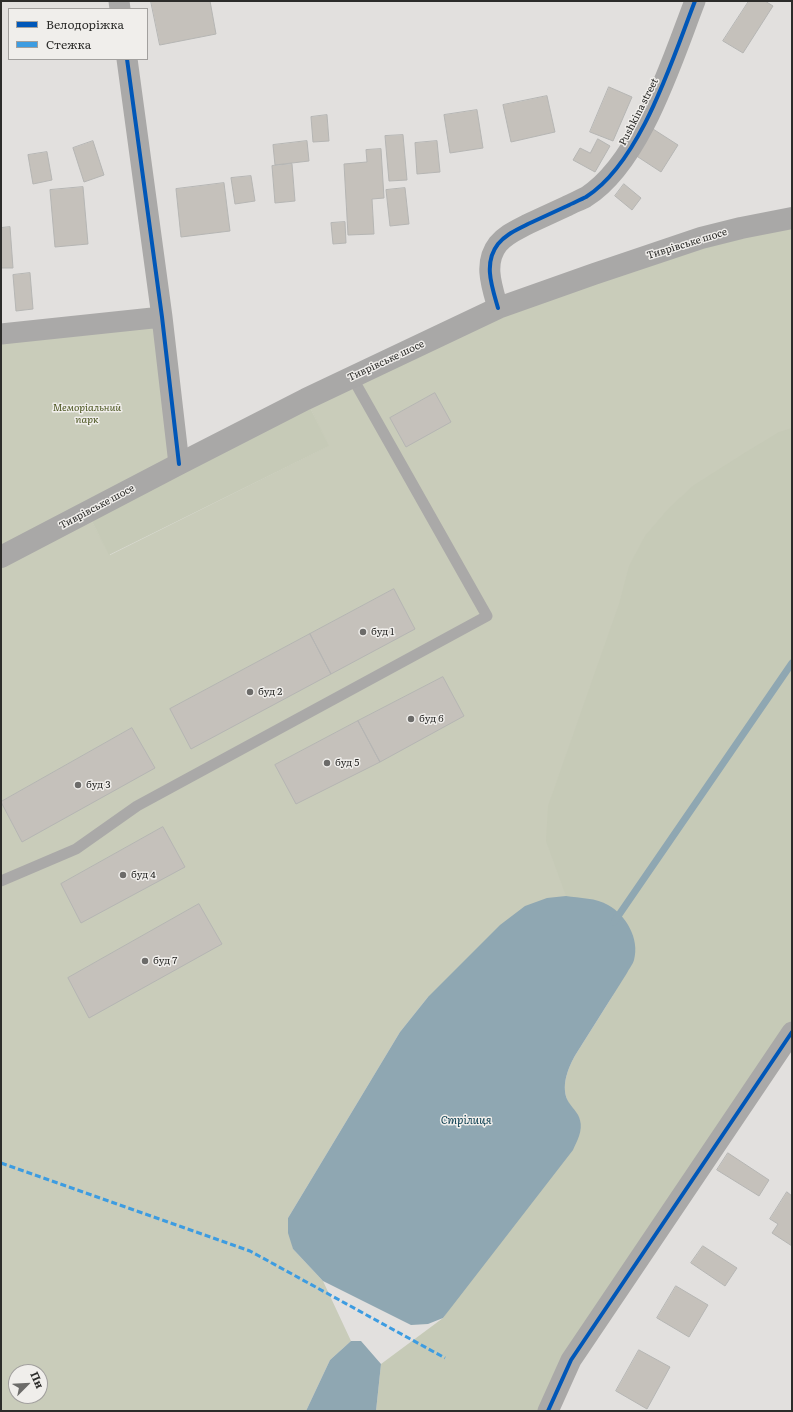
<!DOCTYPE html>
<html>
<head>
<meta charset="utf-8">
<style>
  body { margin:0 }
  #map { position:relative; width:793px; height:1412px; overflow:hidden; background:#e2e0de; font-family:Literata,serif }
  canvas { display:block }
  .frame { position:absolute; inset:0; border:2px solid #2c2c2a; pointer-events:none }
  .legend { position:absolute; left:8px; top:8px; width:140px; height:52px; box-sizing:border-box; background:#f0eeeb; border:1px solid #a2a09e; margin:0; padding:5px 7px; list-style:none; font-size:12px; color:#2c2c2a }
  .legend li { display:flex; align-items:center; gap:8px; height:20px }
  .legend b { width:20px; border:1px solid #a2a09e }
  .north { position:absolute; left:8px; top:1364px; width:40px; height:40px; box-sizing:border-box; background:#f0eeeb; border:1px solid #a2a09e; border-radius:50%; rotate:66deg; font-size:11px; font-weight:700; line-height:16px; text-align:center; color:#2c2c2a }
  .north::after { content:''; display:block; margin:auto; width:14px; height:18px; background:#6c6b69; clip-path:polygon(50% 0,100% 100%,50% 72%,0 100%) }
</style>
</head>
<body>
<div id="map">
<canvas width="793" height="1412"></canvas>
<div class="frame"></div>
<ul class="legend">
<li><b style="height:5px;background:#0057b8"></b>Велодоріжка</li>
<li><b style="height:5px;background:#3d9ce1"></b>Стежка</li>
</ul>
<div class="north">Пн</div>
</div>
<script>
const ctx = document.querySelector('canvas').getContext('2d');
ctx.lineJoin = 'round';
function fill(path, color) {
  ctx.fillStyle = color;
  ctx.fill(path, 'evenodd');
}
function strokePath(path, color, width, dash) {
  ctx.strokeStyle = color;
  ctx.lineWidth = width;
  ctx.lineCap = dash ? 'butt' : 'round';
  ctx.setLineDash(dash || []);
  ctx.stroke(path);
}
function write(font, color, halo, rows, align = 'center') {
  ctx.font = font + ' Literata,serif';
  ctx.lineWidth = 3;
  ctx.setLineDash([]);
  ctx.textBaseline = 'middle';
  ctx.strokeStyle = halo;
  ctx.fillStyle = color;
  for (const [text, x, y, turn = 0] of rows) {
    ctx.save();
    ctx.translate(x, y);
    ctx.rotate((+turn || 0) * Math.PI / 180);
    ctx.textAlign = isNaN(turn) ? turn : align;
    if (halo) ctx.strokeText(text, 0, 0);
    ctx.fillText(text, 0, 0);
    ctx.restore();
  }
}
fill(new Path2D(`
  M792 218V763L611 998 428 997 400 1032 288 1218 293 1249 323 1281 351 1341 330 1360 306 1411H1V334L162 317 179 464 87 512 110 555 328 446 306 399 498 308ZM16 1372H40V1396H16Z`), '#c9ccba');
fill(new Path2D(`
  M306 399 329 446 109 555 87 512Z
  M792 428V1020L563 1357 539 1411H376L381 1364 443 1318 580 1120C576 1113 569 1106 567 1099 561 1084 569 1066 576 1054L627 973 634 960 607 904 590 900 566 896 546 841 548 806 619 604 629 566 645 536 669 508 694 485 746 452 779 432Z`), '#c6cab7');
fill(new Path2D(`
  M566 896C579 898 597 898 608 905 626 915 640 939 634 960 633 964 629 969 627 973L576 1054C569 1066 561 1084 567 1099 570 1106 579 1113 580 1120 583 1131 577 1141 573 1150L443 1318 428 1324 411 1325 323 1281 293 1249 288 1233V1218L400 1032 428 997 500 925 525 906 547 898Z
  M351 1341H361L381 1364 376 1411H306L330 1360Z`), '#8fa7b2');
strokePath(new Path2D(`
  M614 922 792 663`), '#8fa7b2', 7);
const building = new Path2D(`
  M151 1H210L216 34 160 45Z
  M749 1H765L773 6 743 53 723 41Z
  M609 87 632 97 613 141 590 132Z
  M547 96 555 132 511 142 503 105Z
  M477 110 483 148 450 153 444 115Z
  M327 115 329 141 313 142 311 117Z
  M653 129 678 145 661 172 635 155Z
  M403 135 407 180 389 181 385 136Z
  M598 139 610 146 595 172 573 160 580 148 590 153Z
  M93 141 104 175 84 182 73 148Z
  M307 141 309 161 275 165 273 145Z
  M437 141 440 172 417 174 415 143Z
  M381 149 384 198 372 199 374 234 348 235 344 164 367 162 366 150Z
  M47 152 52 180 33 184 28 155Z
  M292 164 295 201 275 203 272 166Z
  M251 176 255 201 235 204 231 178Z
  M224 183 230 231 181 237 176 189Z
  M624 184 641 198 632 210 615 196Z
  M83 187 88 244 55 247 50 190Z
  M405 188 409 224 390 226 386 190Z
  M345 222 346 243 333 244 331 223Z
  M10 227 13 268H1V228Z
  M30 273 33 309 16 311 13 275Z
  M435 393 451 422 406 447 390 418Z
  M394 589 415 629 331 674 310 634Z
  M310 634 331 674 191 749 170 709Z
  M443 677 464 716 380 762 358 721Z
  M358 721 380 762 296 804 275 765Z
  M132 728 155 768 22 842 1 802Z
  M163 827 185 867 81 923 61 884Z
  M199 904 222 944 89 1018 68 978Z
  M728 1153 769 1180 759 1196 717 1170Z
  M787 1192 792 1196V1246L772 1233 778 1224 770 1219Z
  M703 1246 737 1268 725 1286 691 1263Z
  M676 1286 708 1305 689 1337 657 1318Z
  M639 1350 670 1367 647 1409 616 1391Z`);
fill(building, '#c5c1bb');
strokePath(building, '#b5b5b3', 1);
strokePath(new Path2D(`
  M1 881 76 849 137 806 487 616 352 377`), '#aaa9a8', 11);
strokePath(new Path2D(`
  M119 1 120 9
  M127 59 162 317 179 464
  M498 308C492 287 483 263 498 244 506 234 517 230 528 224 541 218 554 212 567 206 573 203 580 200 586 197 641 162 672 60 695 1
  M1 334 162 317
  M548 1411 571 1360 792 1032`), '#aaa9a8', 21);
strokePath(new Path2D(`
  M1 557 179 464 306 399 498 308 594 274 701 238 741 228 792 218`), '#a9a8a7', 22);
strokePath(new Path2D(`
  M1 1163 250 1251 445 1358`), '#3d9ce1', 3, [6, 3]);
strokePath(new Path2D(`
  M127 59 162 317 179 464
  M498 308C492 287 483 263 498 244 506 234 517 230 528 224 541 218 554 212 567 206 573 203 580 200 586 197 641 162 672 60 695 1
  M548 1411 571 1360 792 1032`), '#0057b8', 4);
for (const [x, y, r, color] of [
  [363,632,4,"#6c6b69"],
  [250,692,4,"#6c6b69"],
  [411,719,4,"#6c6b69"],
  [327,763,4,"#6c6b69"],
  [78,785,4,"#6c6b69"],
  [123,875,4,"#6c6b69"],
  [145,961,4,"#6c6b69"]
]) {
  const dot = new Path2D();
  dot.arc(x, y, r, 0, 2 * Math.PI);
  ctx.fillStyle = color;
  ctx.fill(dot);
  strokePath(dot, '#f0eeeb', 1.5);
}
write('10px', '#2c2c2a', '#f0eeeb', [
  ["Pushkina street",639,112,-63],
  ["Тиврівське шосе",687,244,-17],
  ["Тиврівське шосе",386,361,-25],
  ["Тиврівське шосе",97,507,-28]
]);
write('italic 10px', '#4e5824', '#f0eeeb', [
  ["Меморіальний",87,408],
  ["парк",87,420]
]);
write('10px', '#2c2c2a', '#f0eeeb', [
  ["буд 1",371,632],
  ["буд 2",258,692],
  ["буд 6",419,719],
  ["буд 5",335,763],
  ["буд 3",86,785],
  ["буд 4",131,875],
  ["буд 7",153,961]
], 'left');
write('italic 11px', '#063a4d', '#f0eeeb', [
  ["Стрілиця",466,1121]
]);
</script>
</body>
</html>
